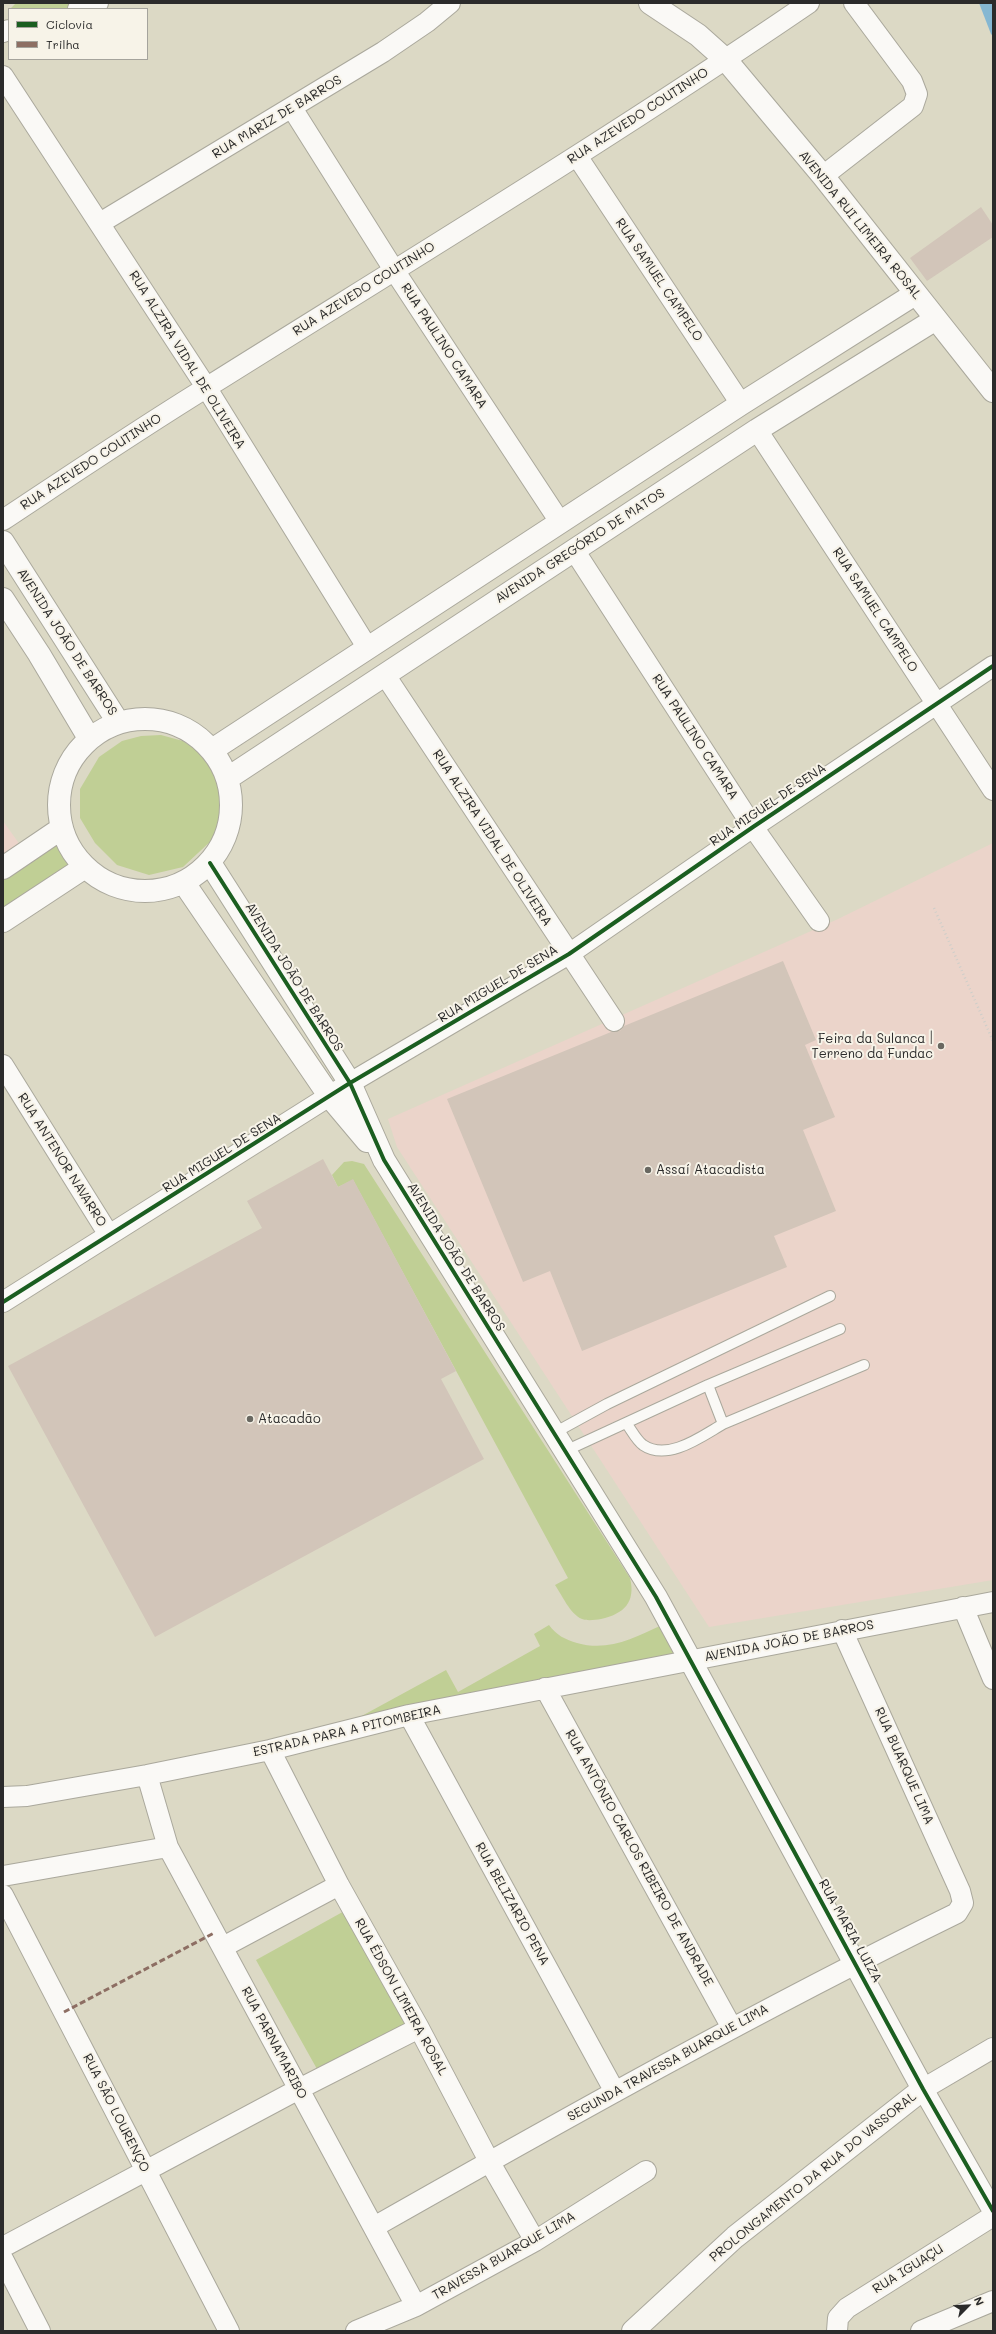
<!DOCTYPE html>
<html>
<head>
<meta charset="utf-8">
<style>
  body { margin:0 }
  #map { position:relative; width:996px; height:2334px; overflow:hidden; background:#dcd9c5; font-family:Mali,sans-serif }
  canvas { display:block }
  .frame { position:absolute; inset:0; border:4px solid #2b2b2b; pointer-events:none }
  .legend { position:absolute; left:8px; top:8px; width:140px; height:52px; box-sizing:border-box; background:#f7f3e8; border:1px solid #a5a39c; margin:0; padding:5px 7px; list-style:none; font-size:12px; color:#2b2b2b }
  .legend li { display:flex; align-items:center; gap:8px; height:20px }
  .legend b { width:20px; border:1px solid #a5a39c }
  .north { position:absolute; left:948px; top:2286px; width:40px; height:40px; -webkit-text-stroke:3px #f7f3e8; paint-order:stroke; rotate:66deg; font-size:11px; font-weight:700; line-height:16px; text-align:center; color:#2b2b2b }
  .north::after { content:''; display:block; margin:auto; width:14px; height:18px; background:#2b2b2b; clip-path:polygon(50% 0,100% 100%,50% 72%,0 100%) }
</style>
</head>
<body>
<div id="map">
<canvas width="996" height="2334"></canvas>
<div class="frame"></div>
<ul class="legend">
<li><b style="height:5px;background:#1b5e20"></b>Ciclovia</li>
<li><b style="height:5px;background:#8d6e63"></b>Trilha</li>
</ul>
<div class="north">N</div>
</div>
<script>
const ctx = document.querySelector('canvas').getContext('2d');
ctx.lineJoin = 'round';
function fill(path, color) {
  ctx.fillStyle = color;
  ctx.fill(path, 'evenodd');
}
function strokePath(path, color, width, dash) {
  ctx.strokeStyle = color;
  ctx.lineWidth = width;
  ctx.lineCap = dash ? 'butt' : 'round';
  ctx.setLineDash(dash || []);
  ctx.stroke(path);
}
function write(font, color, halo, rows, align = 'center') {
  ctx.font = font + ' Mali,sans-serif';
  ctx.lineWidth = 4;
  ctx.setLineDash([]);
  ctx.textBaseline = 'middle';
  ctx.strokeStyle = halo;
  ctx.fillStyle = color;
  for (const [text, x, y, turn = 0] of rows) {
    ctx.save();
    ctx.translate(x, y);
    ctx.rotate((+turn || 0) * Math.PI / 180);
    ctx.textAlign = isNaN(turn) ? turn : align;
    if (halo) ctx.strokeText(text, 0, 0);
    ctx.fillText(text, 0, 0);
    ctx.restore();
  }
}
fill(new Path2D(`
  M3 821 23 849 3 862Z
  M993 843V1580L709 1627 397 1147 388 1119 838 919Z`), '#ebd4ca');
fill(new Path2D(`
  M16 3H86L88 9H10Z
  M161 735 183 741 199 752 208 764 220 787 222 810 213 839 183 867 149 875 117 865 95 843 80 818V789L99 757 122 741 141 736Z
  M59 841 74 864 3 909V877Z
  M352 1161 364 1164 630 1578C636 1602 624 1614 601 1619 595 1620 587 1621 582 1619 570 1614 562 1595 555 1585L568 1578 353 1180 338 1187 332 1175 344 1162Z
  M549 1625C556 1635 566 1640 577 1643 608 1652 634 1638 662 1625L676 1649 673 1656 358 1718 446 1670 458 1692 540 1646 534 1634Z
  M348 1909 408 2022 317 2069 256 1960Z`), '#c0cf95');
fill(new Path2D(`
  M979 3H993V36L991 34Z`), '#85b7d2');
fill(new Path2D(`
  M981 207 993 225V237L927 281 910 258Z
  M783 961 816 1040 805 1045 835 1117 803 1130 836 1211 774 1236 787 1267 582 1351 550 1271 523 1282 447 1099 611 1032 620 1031 624 1026Z
  M323 1159 338 1187 353 1179 456 1371 441 1379 484 1459 155 1637 8 1366 262 1228 247 1201Z`), '#d2c5b9');
const service = new Path2D(`
  M708 1385 840 1329
  M723 1424 864 1365
  M554 1433 607 1404 830 1296
  M565 1451 708 1385 723 1424C702 1436 668 1462 643 1445 636 1440 631 1429 626 1423`);
const minor = new Path2D(`
  M78 9 98 3
  M3 32 9 30
  M3 76 206 387 367 647
  M292 108 394 270 560 522
  M577 156 741 404
  M823 176 913 106 917 94 912 81 854 3
  M100 223 383 52 427 22 450 3
  M757 430 993 790
  M3 520C71 475 139 429 209 386 410 260 613 137 809 3
  M574 550 753 827 819 921
  M385 675 614 1021
  M3 1065 109 1235
  M3 1302 350 1083 569 954 753 827 993 666
  M963 1607 993 1679
  M545 1688 732 2028
  M409 1715 615 2092
  M270 1750 339 1885 419 2028 489 2161 535 2241
  M147 1775 168 1847 416 2306
  M3 1797 27 1796 147 1775 270 1750 409 1715 993 1602
  M3 1876 168 1847
  M3 1895 229 2331
  M223 1947 339 1885
  M993 2048 923 2089 993 2211
  M374 2227C566 2118 759 2010 957 1913L963 1903 960 1891 842 1630
  M3 2247 299 2089 419 2028
  M3 2259 40 2331
  M356 2331 416 2306 535 2241 646 2171
  M837 2331 838 2318 847 2308 993 2216
  M921 2331 993 2301`);
const tertiary = new Path2D(`
  M650 3 698 35 726 60 823 176 993 391
  M3 542 118 722
  M3 599 39 654 89 738
  M59 805a86 86 0 1 1 172 0a86 86 0 1 1-172 0Z
  M212 750 741 404 915 294
  M228 778 757 430 936 319
  M210 863 350 1083 384 1160 656 1597 923 2089 735 2237 633 2331
  M3 868 62 828
  M184 883 330 1097 367 1141
  M3 921 85 867`);
strokePath(service, '#aaa89c', 12);
strokePath(minor, '#aaa89c', 22);
strokePath(tertiary, '#aaa89c', 24);
strokePath(new Path2D(`
  M934 908 993 1041`), '#cecec9', 2.5, [1, 3]);
strokePath(service, '#faf9f6', 10);
strokePath(minor, '#faf9f6', 20);
strokePath(tertiary, '#faf9f6', 22);
strokePath(new Path2D(`
  M64 2012 214 1933`), '#8d6e63', 3, [6, 3]);
strokePath(new Path2D(`
  M210 863 350 1083 384 1160 656 1597 923 2089 993 2211
  M3 1302 350 1083 569 954 753 827 993 666`), '#1b5e20', 4);
for (const [x, y, r, color] of [
  [941,1046,4,"#696861"],
  [648,1170,4,"#696861"],
  [250,1419,4,"#696861"]
]) {
  const dot = new Path2D();
  dot.arc(x, y, r, 0, 2 * Math.PI);
  ctx.fillStyle = color;
  ctx.fill(dot);
  strokePath(dot, '#f7f3e8', 1.5);
}
write('13px', '#2b2b2b', '#f7f3e8', [
  ["RUA AZEVEDO COUTINHO",638,116,-33],
  ["RUA MARIZ DE BARROS",277,117,-31],
  ["AVENIDA RUI LIMEIRA ROSAL",860,225,51],
  ["RUA SAMUEL CAMPELO",659,280,56],
  ["RUA AZEVEDO COUTINHO",364,289,-32],
  ["RUA PAULINO CAMARA",444,346,57],
  ["RUA ALZIRA VIDAL DE OLIVEIRA",187,360,58],
  ["RUA AZEVEDO COUTINHO",91,462,-33],
  ["AVENIDA GREGÓRIO DE MATOS",580,546,-33],
  ["RUA SAMUEL CAMPELO",875,610,57],
  ["AVENIDA JOÃO DE BARROS",67,642,57],
  ["RUA PAULINO CAMARA",695,737,57],
  ["RUA MIGUEL DE SENA",768,805,-34],
  ["RUA ALZIRA VIDAL DE OLIVEIRA",492,838,57],
  ["AVENIDA JOÃO DE BARROS",294,977,58],
  ["RUA MIGUEL DE SENA",498,984,-31],
  ["RUA MIGUEL DE SENA",222,1153,-32],
  ["RUA ANTENOR NAVARRO",62,1160,58],
  ["AVENIDA JOÃO DE BARROS",456,1257,58],
  ["AVENIDA JOÃO DE BARROS",789,1641,-11],
  ["ESTRADA PARA A PITOMBEIRA",347,1731,-13],
  ["RUA BUARQUE LIMA",904,1766,66],
  ["RUA ANTÔNIO CARLOS RIBEIRO DE ANDRADE",639,1858,61],
  ["RUA BELIZARIO PENA",512,1904,61],
  ["RUA MARIA LUIZA",850,1931,61],
  ["RUA ÉDSON LIMEIRA ROSAL",401,1997,61],
  ["RUA PARNAMARIBO",274,2043,62],
  ["SEGUNDA TRAVESSA BUARQUE LIMA",668,2063,-29],
  ["RUA SÃO LOURENÇO",116,2113,63],
  ["PROLONGAMENTO DA RUA DO VASSORAL",813,2177,-39],
  ["TRAVESSA BUARQUE LIMA",504,2256,-30],
  ["RUA IGUAÇU",908,2269,-32]
]);
write('13px', '#2b2b2b', '#f7f3e8', [
  ["Feira da Sulanca |",933,1039,"right"],
  ["Terreno da Fundac",933,1054,"right"],
  ["Assaí Atacadista",656,1170],
  ["Atacadão",258,1419]
], 'left');
</script>
</body>
</html>
